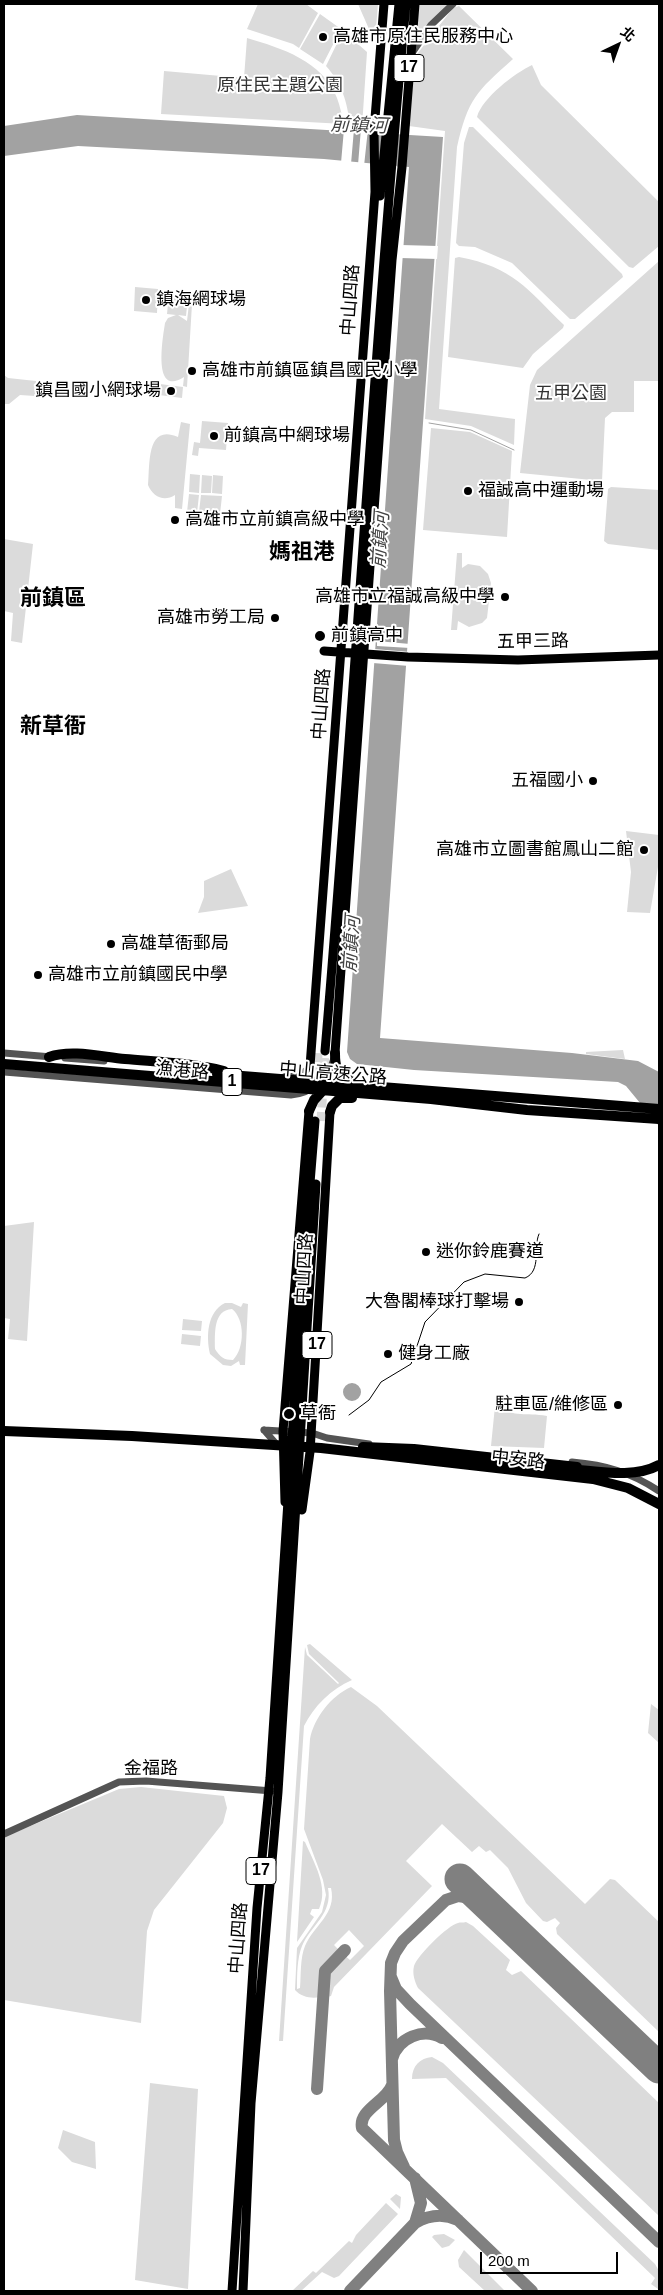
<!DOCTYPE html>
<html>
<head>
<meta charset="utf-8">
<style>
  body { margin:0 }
  #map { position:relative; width:663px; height:2295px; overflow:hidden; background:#fff; font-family:Helvetica,"Noto Sans TC",sans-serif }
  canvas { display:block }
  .frame { position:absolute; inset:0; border:5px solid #000; pointer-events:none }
  .north { position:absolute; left:593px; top:20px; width:50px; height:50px; -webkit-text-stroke:4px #fff; paint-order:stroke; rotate:42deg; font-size:14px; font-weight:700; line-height:20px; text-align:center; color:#000 }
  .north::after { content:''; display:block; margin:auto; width:18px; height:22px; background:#000; clip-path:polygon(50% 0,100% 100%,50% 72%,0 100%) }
  .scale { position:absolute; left:480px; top:2252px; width:138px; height:22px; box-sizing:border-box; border:2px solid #000; border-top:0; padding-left:6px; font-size:15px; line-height:18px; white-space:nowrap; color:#000; -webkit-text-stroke:4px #fff; paint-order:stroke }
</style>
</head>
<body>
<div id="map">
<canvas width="663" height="2295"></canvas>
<div class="frame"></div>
<div class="north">北</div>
<div class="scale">200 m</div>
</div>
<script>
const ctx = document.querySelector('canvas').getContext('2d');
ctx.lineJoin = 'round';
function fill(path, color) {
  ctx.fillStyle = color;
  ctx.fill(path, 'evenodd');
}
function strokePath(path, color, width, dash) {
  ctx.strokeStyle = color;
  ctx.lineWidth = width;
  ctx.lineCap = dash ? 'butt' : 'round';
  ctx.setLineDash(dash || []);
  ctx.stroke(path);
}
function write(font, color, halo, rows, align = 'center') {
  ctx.font = font + ' Helvetica,"Noto Sans TC",sans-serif';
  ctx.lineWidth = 4;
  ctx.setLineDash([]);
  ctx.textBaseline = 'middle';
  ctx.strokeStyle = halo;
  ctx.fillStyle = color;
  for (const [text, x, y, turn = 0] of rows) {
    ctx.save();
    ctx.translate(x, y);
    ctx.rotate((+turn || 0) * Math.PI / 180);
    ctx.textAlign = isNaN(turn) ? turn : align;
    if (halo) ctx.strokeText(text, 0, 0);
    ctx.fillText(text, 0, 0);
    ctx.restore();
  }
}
fill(new Path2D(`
  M258 4H306L318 13 299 48 293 44 247 29Z
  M358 4H378L376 28 369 29Z
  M419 4H448L415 41Z
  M459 6 513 59C476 92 468 99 457 147L439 409 515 419 514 445 471 426 425 419 445 131 409 126 414 58 453 8Z
  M320 14 341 29 323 64 300 49Z
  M343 31 367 52 362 127 350 125C347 101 342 84 326 66Z
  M247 38C281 48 323 61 337 98 340 106 342 116 344 124L161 114 164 71 244 78Z
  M532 65 541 85 659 202V246L633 268 629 267 477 117C482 98 515 73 532 65Z
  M469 127H473L622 274 623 277 575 319H570L512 263 475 247 459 246 456 243 464 143Z
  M459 257C513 267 527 289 564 325L563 328 533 354 523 368 448 357 455 258Z
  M659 261V381H634V412H612L605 418 602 481 520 473 530 385 537 370Z
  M135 287 158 289 157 313 134 311Z
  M169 294 188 296 186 316 178 315 187 321 189 304H192L187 387 183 386 184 377C152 398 163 337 165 323L168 318 176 315 167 314Z
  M4 375 8 378 36 381 35 396 20 395 9 404H4Z
  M160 384 183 387 182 398 159 395Z
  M202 421 228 423 226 450 199 448 198 456 192 455 194 442 200 443Z
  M181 422 190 424 182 509 175 508V495C164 502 153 497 148 485 150 465 146 423 178 437Z
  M431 428 470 432 512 451 507 537 423 530Z
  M190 474 200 475 199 493 189 492Z
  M202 475 212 476 211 493H201Z
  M213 475 223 476 222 494 212 493Z
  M611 487 659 490V550L608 544 604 541 608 489Z
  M189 494 199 495 197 513 187 512Z
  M201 495 222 496 220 514 199 512Z
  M4 539 33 544 22 643 11 641 13 613 4 611Z
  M457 553H462V568L468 564 480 566 488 574 491 583 487 618 482 623 469 627 458 621 457 630H451Z
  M626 831 659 835V861L650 913 627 912 631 872Z
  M231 869 248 906 198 913 204 897V881Z
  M623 1050 625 1059 586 1054V1052Z
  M34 1222 27 1341 8 1339 10 1319 4 1318V1226Z
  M225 1303H232L241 1307 243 1303 248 1304 245 1365H240L239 1361 231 1366 223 1365 210 1354C206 1336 207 1312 225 1303ZM232 1309C245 1319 245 1348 233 1360 224 1360 220 1357 215 1349 215 1334 213 1310 232 1309Z
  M183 1319 202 1321 201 1331 182 1330Z
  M182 1334 201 1336 200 1346 181 1344Z
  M495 1406C517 1418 524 1412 547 1416L544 1448 491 1446Z
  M310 1644 352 1680C331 1689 314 1706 304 1726L283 2041H279L305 1647 307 1655 338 1684 339 1683 309 1654 307 1645Z
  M351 1687 377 1706 585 1904 610 1879 615 1880 659 1922V2032L557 1934 556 1928 560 1923 555 1918 547 1922 543 1921 526 1903 508 1868 490 1850 486 1852 479 1846 472 1852 442 1824 406 1861 432 1886 334 1987 331 1996 327 1997 329 1972 344 1955 350 1960 364 1946 349 1930 334 1945 339 1950 323 1969 320 1997C312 1999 301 1997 295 1990L297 1948 322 1912 326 1895 323 1880 304 1829 310 1739C314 1718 331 1696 351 1687ZM328 1888H331C337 1914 314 1925 305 1946 300 1958 301 1975 300 1988L297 1989C297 1976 297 1958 302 1946 311 1925 333 1914 328 1888Z
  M651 1704 659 1710V1743L648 1733Z
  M141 1787 224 1796 227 1808 223 1823 154 1910 147 1931 141 2023 4 2000V1837L119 1789Z
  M303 1841 305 1842C314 1863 329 1887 319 1909H312L310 1914 314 1917 297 1942Z
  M466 1922 473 1926 510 1960 506 1970 512 1975 521 1971 659 2103V2216L418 1988C415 1982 412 1974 414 1966 417 1956 448 1925 458 1923 460 1922 463 1923 466 1922Z
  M432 2057 443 2063 655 2264 659 2271 658 2289 651 2284 655 2278 446 2078 412 2079C412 2066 420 2058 432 2057Z
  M150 2083 198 2089 188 2289 135 2280Z
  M63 2130 95 2142 96 2169 72 2162 58 2148Z
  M396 2194 401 2197 400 2209 390 2199Z
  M386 2203 398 2214 339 2276 334 2278 322 2272 301 2291H292L313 2271 316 2273 349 2241 352 2243 356 2235Z
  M444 2234 455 2240 449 2246 442 2248 432 2237 434 2235Z
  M464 2250 505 2291H485L459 2267 458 2260Z`), '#dbdbdb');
fill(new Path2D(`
  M77 115 443 137 380 1038 572 1053 638 1061 659 1072V1126L626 1086 618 1082 414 1070 357 1064 350 1059 347 1052 409 167 324 159 78 146 4 156V126Z
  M343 1392a9 9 0 1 1 18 0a9 9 0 1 1-18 0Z`), '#a2a2a2');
fill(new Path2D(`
  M361 128 368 129 364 166 358 165Z
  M344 129H354L351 164 341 163Z
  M401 245 438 246 437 259 400 258Z
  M377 641 410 644V648L377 646Z
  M374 649 410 652 409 666 373 663Z`), '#fff');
strokePath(new Path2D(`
  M429 423 471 430 514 450`), '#a2a2a2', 1);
strokePath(new Path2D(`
  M391 1977 396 1989 410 2004 659 2242
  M392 2059C398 2038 423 2027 442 2038
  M392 2085C387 2101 358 2110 362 2128L532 2291
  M317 2089 325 1971 345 1950
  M404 2167 397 2152 394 2140 390 1991 391 1963 395 1953 403 1941 446 1900 458 1896 472 1898 491 1908
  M415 2223C429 2215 443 2213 458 2220
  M350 2291 415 2223 421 2203 415 2178`), '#808080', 12);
strokePath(new Path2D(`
  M460 1879 659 2068`), '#808080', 31);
strokePath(new Path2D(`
  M317 1089 318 1052
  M321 1121 325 1051`), '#d9d9d9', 9, [9, 4.5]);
strokePath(new Path2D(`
  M412 53 431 25 453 4
  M4 1053 52 1057
  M65 1058 104 1061
  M4 1072 291 1095C312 1093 329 1078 334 1058
  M284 1077C293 1075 306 1074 310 1066
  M264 1430 278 1446
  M264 1430 312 1433 327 1438 369 1444
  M572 1462C606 1465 630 1472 659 1491
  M4 1834 119 1782 146 1781 272 1791`), '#545454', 7);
strokePath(new Path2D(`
  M380 196 399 4
  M324 651 408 657 518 660 659 655
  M325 1051C355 702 373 352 406 4
  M335 1053 392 260 402 167 415 4
  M310 1066 375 192 374 131 384 4
  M285 1502 283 1431 309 1111
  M302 1510 310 1452 330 1112
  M232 2291 257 1908 270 1778 303 1270 315 1121
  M243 2291 251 2103 278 1792 316 1184`), '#000', 9);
strokePath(new Path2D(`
  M335 1053C335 1065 336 1075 349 1079
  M49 1057C72 1049 102 1057 125 1059 158 1062 192 1063 224 1071
  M4 1064 431 1099 527 1110 659 1119
  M217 1074 659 1109
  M309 1111 314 1100 325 1088
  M330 1112 332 1106 340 1098H352
  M4 1431 132 1436 321 1448 593 1479 628 1488 659 1504
  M363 1447 414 1449 577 1467
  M569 1469C598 1471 633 1479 659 1465`), '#000', 10);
strokePath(new Path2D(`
  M349 1415 369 1400 381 1382 411 1364 425 1322 464 1282 485 1274 525 1278C542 1271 533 1247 539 1234`), '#000', 1);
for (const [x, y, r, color] of [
  [323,37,5,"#000"],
  [146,300,5,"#000"],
  [192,371,5,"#000"],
  [171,391,5,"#000"],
  [214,436,5,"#000"],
  [468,491,5,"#000"],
  [175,520,5,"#000"],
  [505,597,5,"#000"],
  [275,618,5,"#000"],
  [320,636,6,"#000"],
  [593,781,5,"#000"],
  [644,850,5,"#000"],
  [111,944,5,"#000"],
  [38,975,5,"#000"],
  [426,1252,5,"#000"],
  [519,1302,5,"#000"],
  [388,1354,5,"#000"],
  [618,1405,5,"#000"],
  [289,1414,6,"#000"]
]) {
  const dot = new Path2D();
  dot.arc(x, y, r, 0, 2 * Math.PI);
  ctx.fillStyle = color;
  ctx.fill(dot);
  strokePath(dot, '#fff', 2);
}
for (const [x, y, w] of [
  [409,68,30],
  [232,1082,20],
  [317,1345,30],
  [261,1871,30]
]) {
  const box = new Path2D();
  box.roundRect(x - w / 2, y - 13.5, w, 27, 4);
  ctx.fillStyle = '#fff';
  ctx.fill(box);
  strokePath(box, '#000', 1);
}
write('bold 16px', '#000', null, [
  ["17",409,68],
  ["1",232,1082],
  ["17",317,1345],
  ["17",261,1871]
]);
write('18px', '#000', '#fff', [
  ["高雄市原住民服務中心",333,37],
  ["鎮海網球場",156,300],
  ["高雄市前鎮區鎮昌國民小學",202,371],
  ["鎮昌國小網球場",161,391,"right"],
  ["前鎮高中網球場",224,436],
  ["福誠高中運動場",478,491],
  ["高雄市立前鎮高級中學",185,520],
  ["高雄市立福誠高級中學",495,597,"right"],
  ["高雄市勞工局",265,618,"right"],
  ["前鎮高中",331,636],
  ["五福國小",583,781,"right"],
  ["高雄市立圖書館鳳山二館",634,850,"right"],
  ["高雄草衙郵局",121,944],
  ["高雄市立前鎮國民中學",48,975],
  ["迷你鈴鹿賽道",436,1252],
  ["大魯閣棒球打擊場",509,1302,"right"],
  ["健身工廠",398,1354],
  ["駐車區/維修區",608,1405,"right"],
  ["草衙",300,1414]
], 'left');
write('18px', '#323232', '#fff', [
  ["原住民主題公園",280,86],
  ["五甲公園",571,394]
]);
write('18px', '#000', '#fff', [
  ["中山四路",351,300,-86],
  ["五甲三路",533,642,-1],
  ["中山四路",322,704,-86],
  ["漁港路",182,1071,5],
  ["中山高速公路",333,1074,5],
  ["中山四路",305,1269,-87],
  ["中安路",518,1460,6],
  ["金福路",151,1769],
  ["中山四路",239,1938,-86]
]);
write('italic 19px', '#434343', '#fff', [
  ["前鎮河",359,126,2],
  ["前鎮河",381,540,-86],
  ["前鎮河",352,944,-86]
]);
write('bold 22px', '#000', '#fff', [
  ["媽祖港",302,553],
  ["前鎮區",53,599],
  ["新草衙",53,727]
]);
</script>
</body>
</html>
